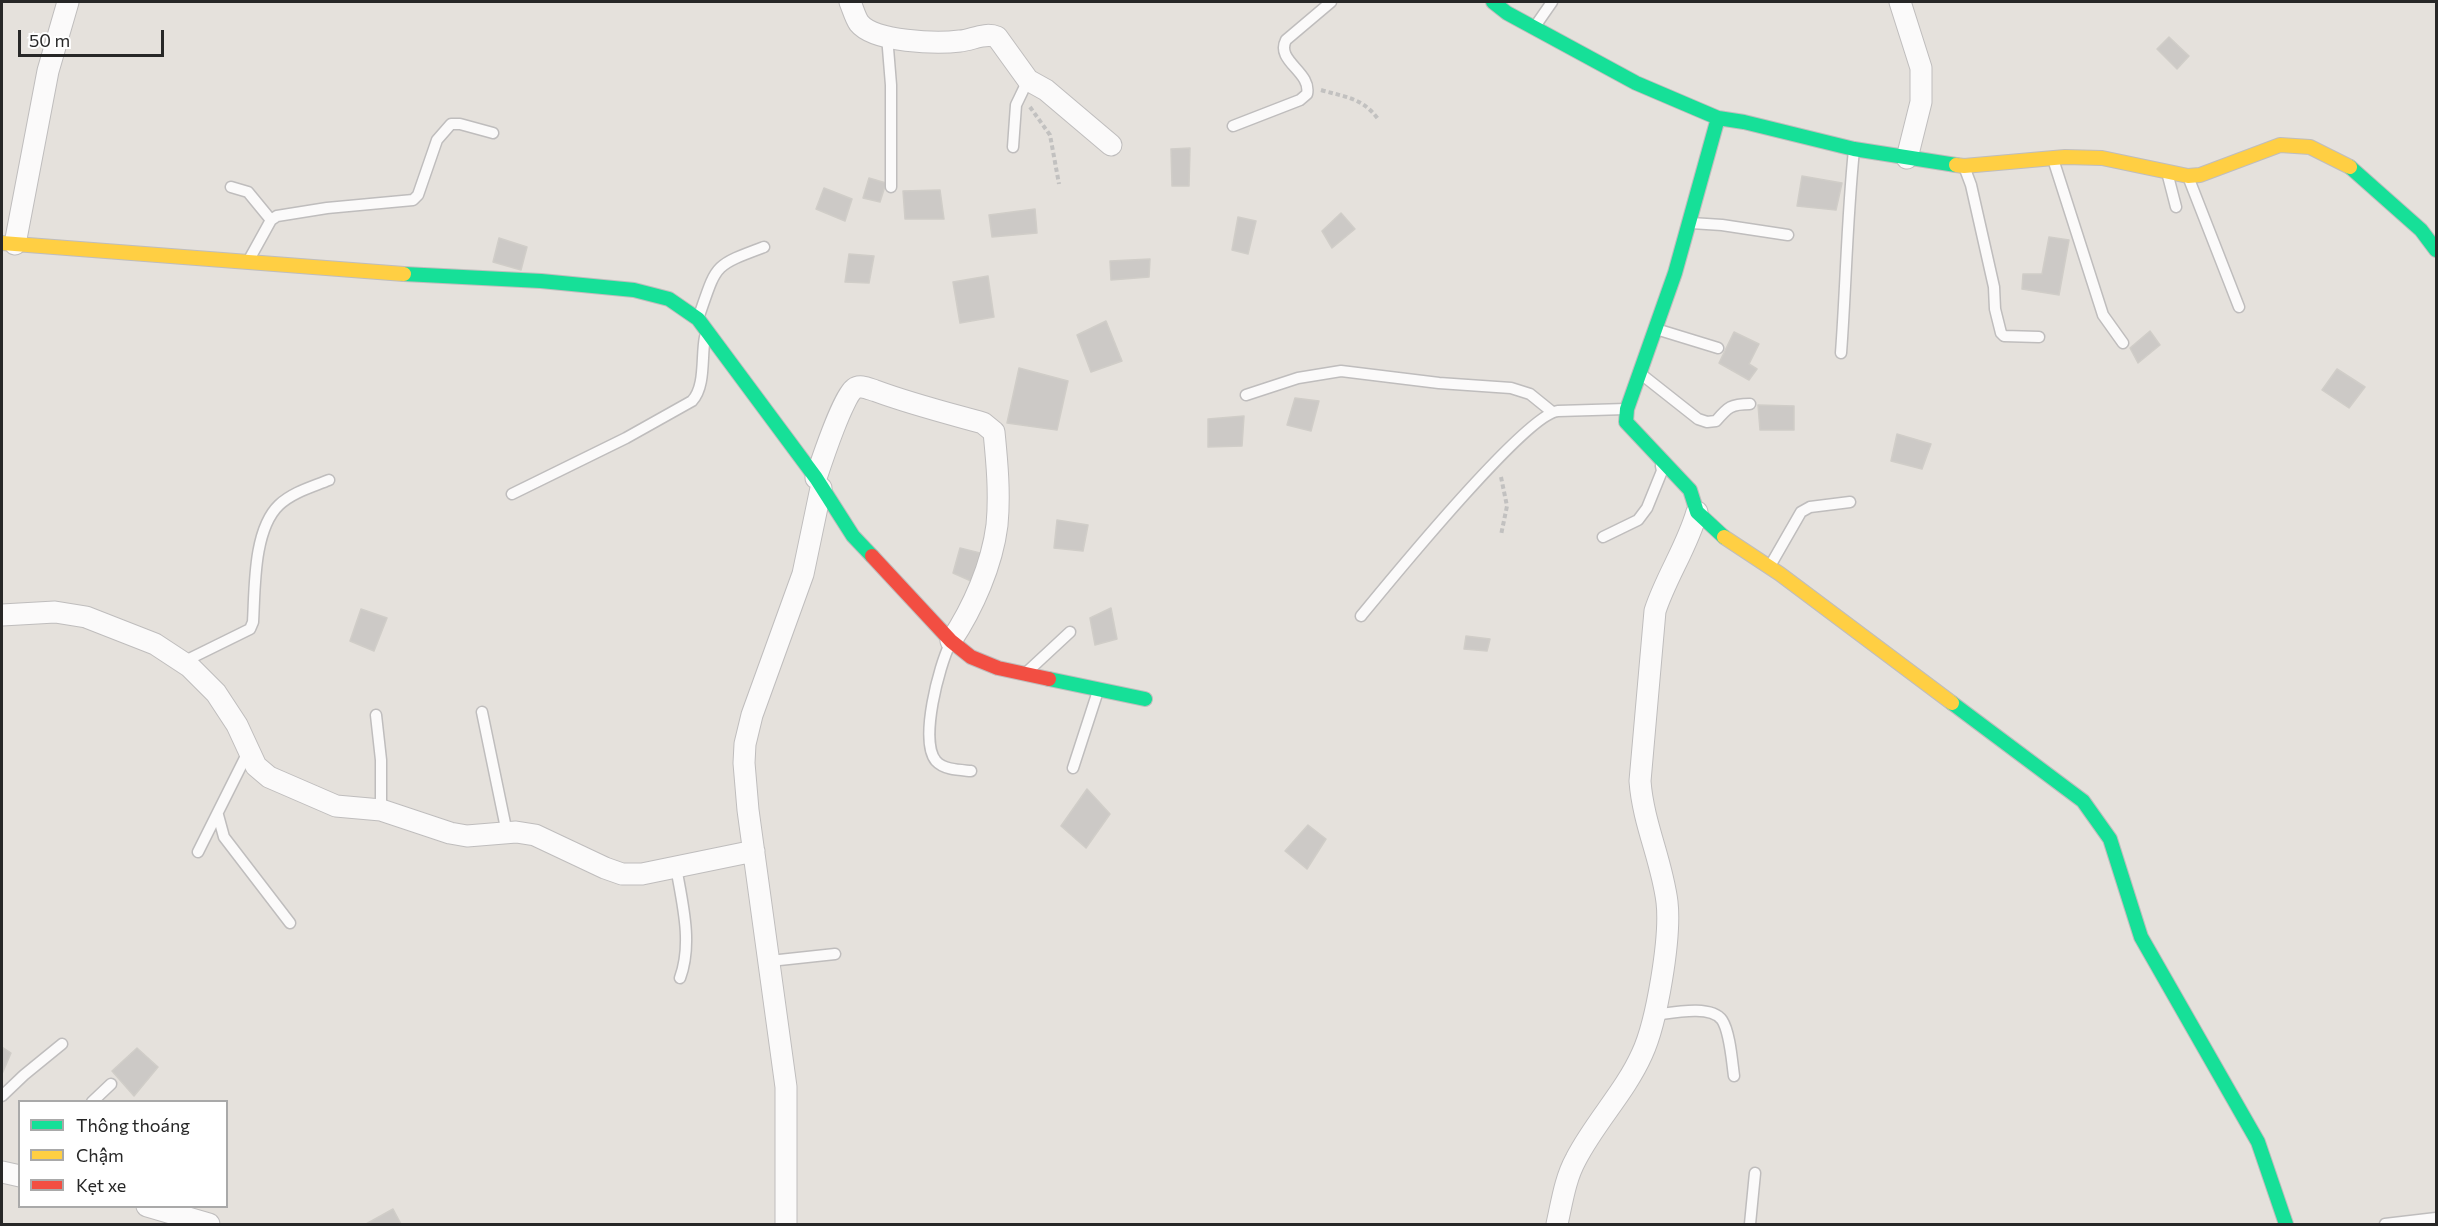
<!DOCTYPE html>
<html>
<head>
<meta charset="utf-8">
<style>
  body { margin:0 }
  #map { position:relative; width:2438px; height:1226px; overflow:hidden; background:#e5e1dc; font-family:Commissioner,sans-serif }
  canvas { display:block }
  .frame { position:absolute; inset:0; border:3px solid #272727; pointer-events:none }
  .legend { position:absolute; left:18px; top:1100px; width:210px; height:108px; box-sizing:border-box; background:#fff; border:2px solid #a9a9a9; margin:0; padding:8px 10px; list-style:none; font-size:18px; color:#272727 }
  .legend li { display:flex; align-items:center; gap:12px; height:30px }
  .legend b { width:30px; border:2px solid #a9a9a9 }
  .scale { position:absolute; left:18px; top:30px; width:146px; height:27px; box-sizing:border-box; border:3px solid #272727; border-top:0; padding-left:8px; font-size:18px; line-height:21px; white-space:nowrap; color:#272727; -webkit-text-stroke:4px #fff; paint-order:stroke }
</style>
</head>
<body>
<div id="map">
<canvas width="2438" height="1226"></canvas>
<div class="frame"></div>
<ul class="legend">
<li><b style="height:8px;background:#16e098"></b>Thông thoáng</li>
<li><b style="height:8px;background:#ffcf43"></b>Chậm</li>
<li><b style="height:8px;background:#f24e42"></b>Kẹt xe</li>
</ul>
<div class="scale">50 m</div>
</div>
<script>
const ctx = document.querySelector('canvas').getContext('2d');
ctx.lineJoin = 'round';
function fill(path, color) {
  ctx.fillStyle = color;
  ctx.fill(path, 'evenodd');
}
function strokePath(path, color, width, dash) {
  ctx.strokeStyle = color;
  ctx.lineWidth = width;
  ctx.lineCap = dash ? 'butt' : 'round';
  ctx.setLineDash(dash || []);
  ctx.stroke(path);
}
const building = new Path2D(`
  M2169 37 2189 56 2177 69 2157 49Z
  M1190 148 1189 186H1172L1171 149Z
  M1802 176 1842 183 1836 210 1797 206Z
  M869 178 886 183 880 202 863 198Z
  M824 188 852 199 845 221 816 209Z
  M940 190 944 219H905L903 191Z
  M1035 209 1037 233 992 237 989 215Z
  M1341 213 1355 229 1332 248 1322 231Z
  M1238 217 1256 221 1248 254 1232 250Z
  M2049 237 2069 240 2059 295 2022 289 2023 274H2042Z
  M499 238 527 247 521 270 493 262Z
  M849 254 874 256 869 283 845 282Z
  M1150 259 1149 277 1111 280 1110 261Z
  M988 276 994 317 960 323 953 282Z
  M1106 321 1122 361 1091 372 1077 335Z
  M2150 331 2160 345 2138 363 2130 348Z
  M1734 332 1759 344 1749 364 1757 369 1749 380 1719 363Z
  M1019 368 1068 381 1057 430 1007 423Z
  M2337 369 2365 387 2349 408 2322 390Z
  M1295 398 1319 401 1311 431 1287 425Z
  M1758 405 1794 406V430H1760Z
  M1244 416 1242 446 1208 447V419Z
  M1897 434 1931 444 1922 469 1891 461Z
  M1057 520 1088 525 1083 551 1054 548Z
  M960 548 980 553 971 581 953 573Z
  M1111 608 1117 639 1095 645 1090 618Z
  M361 609 387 618 374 651 350 641Z
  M1466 636 1490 639 1487 651 1464 649Z
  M1087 789 1110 814 1086 848 1061 826Z
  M1308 825 1326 839 1307 869 1285 851Z
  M2 1047 11 1053 2 1074Z
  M137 1048 158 1067 134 1096 112 1071Z
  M393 1209 401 1224H366Z`);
fill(building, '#ccc9c6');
strokePath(building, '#d0cdc8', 1.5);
const lane = new Path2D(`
  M1536 25 1552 2
  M887 36 891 85V187
  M1233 126 1300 100 1307 94C1312 72 1275 61 1286 40L1331 2
  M1013 147 1016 105 1028 80
  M2053 159 2103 315 2123 343
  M1965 169 1971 185 1994 287 1995 309 2001 333 2004 336 2039 337
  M2168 176 2176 207
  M2189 179 2239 307
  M231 187 248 192 271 220
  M1691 223 1722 225 1788 235
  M250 258 271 220 277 216 327 208 413 200 418 195 437 140 451 124H460L493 133
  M699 316C717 264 713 266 764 247
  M1656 329 1718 348
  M1841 353C1846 286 1847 217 1854 150
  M1641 374 1698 419 1707 422 1716 421C1728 407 1731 404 1750 404
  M1246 395 1298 378 1341 371 1439 383 1511 388 1530 394 1551 411
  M512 494 626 438 692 401C706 386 701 356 705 337
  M1603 537 1638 520 1647 508 1662 471 1661 466
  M1770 566 1801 512 1810 507 1850 502
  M1361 616C1389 582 1526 414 1558 411L1626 409
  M950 644C939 666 919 741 936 761 944 770 960 770 971 771
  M183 662 250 629 253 622C255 589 253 530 279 505 293 492 312 487 329 480
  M1028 671 1070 632
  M482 712 507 833
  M376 715 381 760V810
  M1073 768 1098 691
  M218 815 224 837 290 923
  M198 852 248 752
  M676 867C682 902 693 943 680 978
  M770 961 835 954
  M1654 1015C1671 1013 1711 1004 1722 1020 1730 1032 1732 1062 1734 1076
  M2 1096 24 1075 62 1044
  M92 1102 111 1084
  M1750 1224 1755 1173
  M2385 1224 2436 1218`);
const street = new Path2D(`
  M850 2C853 9 855 17 859 23 874 42 937 44 960 41 972 40 985 32 997 37L1028 80 1046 90 1111 145
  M1900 2 1921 68V102L1907 158
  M15 244 48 71 68 2
  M816 478C821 463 843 396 854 389 860 384 869 389 876 391 911 404 947 413 983 423L994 432C997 462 1000 494 997 525 992 565 973 608 951 641
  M2 615 55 612 86 617 155 644 190 667 216 693 237 725 256 766 269 777 336 806 381 810 450 833 467 836 516 832 535 835 605 868 622 874H642L754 851
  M2 1172 20 1176
  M147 1206 209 1224
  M786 1224V1087L748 810 744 763 745 744 752 715 803 574 821 488
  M1557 1224C1562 1202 1565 1179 1576 1159 1595 1122 1625 1092 1642 1054 1657 1022 1671 937 1667 902 1662 861 1643 823 1640 781L1655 611C1666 577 1687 547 1697 512`);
const fast = new Path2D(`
  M1493 2 1507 13 1636 83 1718 118 1744 122 1854 149 1956 165
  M1718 118 1675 273 1627 409 1626 422 1690 490 1697 512 1724 537
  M2350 167 2421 230 2436 250
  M404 274 541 281 634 290 669 299 698 319 816 478 853 536 872 556
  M1049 679 1145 699
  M1952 703 2083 801 2110 839 2141 937 2258 1142 2286 1224`);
const slow = new Path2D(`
  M1956 165 1964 166 2065 157 2102 158 2188 176 2200 175 2280 145 2310 147 2350 167
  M2 243 404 274
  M1724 537 1780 574 1952 703`);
const jam = new Path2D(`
  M872 556 951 641 971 657 998 668 1049 679`);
strokePath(lane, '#bfbdbd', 13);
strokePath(street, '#bfbdbd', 23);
strokePath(fast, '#bfbdbd', 16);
strokePath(slow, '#bfbdbd', 16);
strokePath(jam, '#bfbdbd', 16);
strokePath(new Path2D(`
  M1321 90C1345 97 1363 98 1378 119
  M1030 107 1050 135 1059 184
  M1501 477 1507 506 1501 535`), '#c2c1c0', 4, [4.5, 3]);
strokePath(lane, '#fbfafa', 10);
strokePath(street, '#fbfafa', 21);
strokePath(fast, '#16e098', 14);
strokePath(slow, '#ffcf43', 14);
strokePath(jam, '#f24e42', 14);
</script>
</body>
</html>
